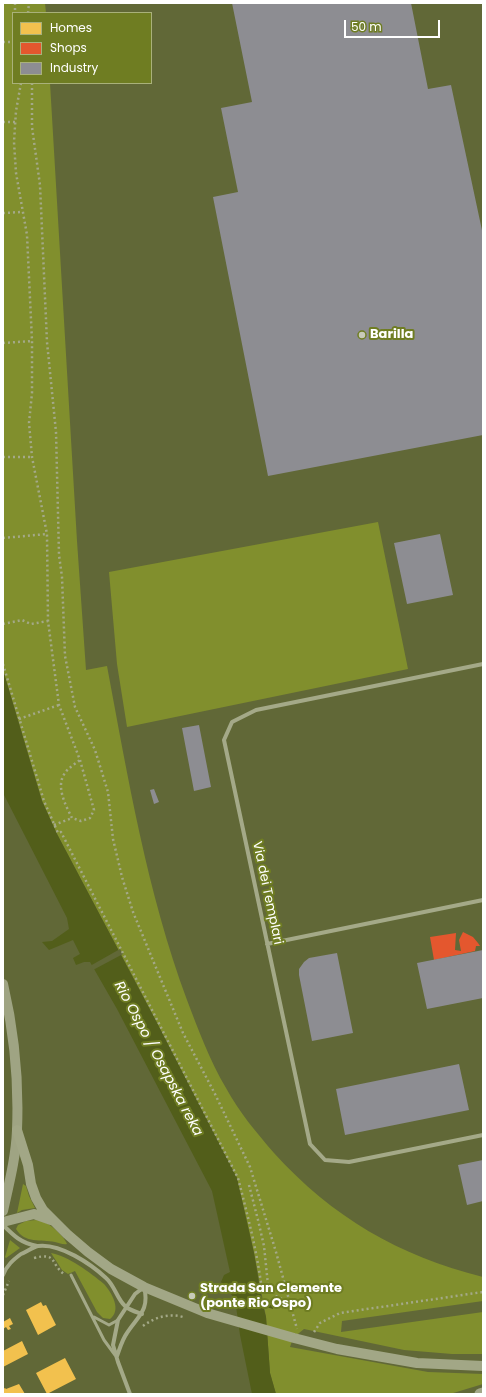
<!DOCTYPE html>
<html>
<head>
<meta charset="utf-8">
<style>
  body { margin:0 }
  #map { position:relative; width:486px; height:1397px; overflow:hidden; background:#616837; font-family:Poppins,sans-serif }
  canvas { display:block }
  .frame { position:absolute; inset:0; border:4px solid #fff; pointer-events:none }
  .legend { position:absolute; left:12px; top:12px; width:140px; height:72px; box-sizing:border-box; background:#6f7d22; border:1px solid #a9b17a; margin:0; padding:5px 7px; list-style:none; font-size:12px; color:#fff }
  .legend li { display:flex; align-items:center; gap:8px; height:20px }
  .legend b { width:20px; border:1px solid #a9b17a }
  .scale { position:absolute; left:344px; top:20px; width:96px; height:18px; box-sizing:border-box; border:2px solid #fff; border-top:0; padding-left:5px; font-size:12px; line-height:14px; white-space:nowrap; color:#fff; -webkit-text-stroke:3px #6f7d22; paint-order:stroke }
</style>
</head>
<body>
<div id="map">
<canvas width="486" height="1397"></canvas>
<div class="frame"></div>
<ul class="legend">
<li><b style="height:11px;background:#f2c14e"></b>Homes</li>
<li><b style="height:11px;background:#e4572e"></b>Shops</li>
<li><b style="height:11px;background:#8d8d92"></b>Industry</li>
</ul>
<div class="scale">50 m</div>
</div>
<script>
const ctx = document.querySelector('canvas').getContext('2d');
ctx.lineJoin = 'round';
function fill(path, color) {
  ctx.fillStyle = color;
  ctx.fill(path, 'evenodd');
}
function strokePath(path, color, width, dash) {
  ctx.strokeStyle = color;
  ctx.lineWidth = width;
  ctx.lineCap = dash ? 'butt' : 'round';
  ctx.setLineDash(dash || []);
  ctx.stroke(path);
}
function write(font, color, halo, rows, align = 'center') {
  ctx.font = font + ' Poppins,sans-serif';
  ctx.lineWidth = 4;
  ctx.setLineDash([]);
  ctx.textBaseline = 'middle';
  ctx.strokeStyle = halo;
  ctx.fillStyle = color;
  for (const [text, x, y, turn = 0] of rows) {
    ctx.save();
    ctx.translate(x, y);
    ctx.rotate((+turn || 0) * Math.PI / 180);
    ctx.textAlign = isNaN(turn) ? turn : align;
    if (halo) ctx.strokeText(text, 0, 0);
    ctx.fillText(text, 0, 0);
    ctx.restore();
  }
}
fill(new Path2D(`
  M3 3H45L46 13H13V83H50L77 541 86 670 107 666C128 778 147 892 187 1000 198 1029 210 1061 226 1088 239 1112 256 1132 274 1153 332 1217 399 1256 483 1277V1301L342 1321 341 1332 483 1312V1354H452L404 1350 304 1329 293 1338 290 1347 428 1372 483 1374V1384L450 1394H276L270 1373 266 1317 254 1253 237 1178 155 1019 57 834 42 801 3 670Z
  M378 522 408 669 127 727 117 664 109 572Z
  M23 1184 26 1186 29 1196 35 1208 22 1210 17 1213Z
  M36 1220C39 1221 43 1221 46 1223 53 1226 65 1238 67 1244 63 1245 60 1243 55 1242 41 1239 25 1244 16 1229L18 1225 26 1221Z
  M10 1240 20 1248 6 1258 5 1257Z
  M51 1253C68 1256 91 1273 104 1284 112 1293 122 1310 110 1319L103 1318 97 1312 75 1271 68 1274 62 1270Z`), '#818f2d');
fill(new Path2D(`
  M3 670 42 801 57 834 155 1019 237 1178 254 1253 262 1301 273 1306V1309L263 1306 266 1317 270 1373 276 1394H252L240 1335 235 1299 221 1282 224 1275 230 1272 212 1191 117 1009 90 962H84L76 965 73 958 80 954 73 940 49 950 42 942 52 941 69 929 67 918 3 793Z`), '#525e1a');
fill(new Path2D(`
  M120 949 123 954 93 970 90 966Z`), '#616837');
fill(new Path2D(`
  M41 1302 43 1306 46 1305 56 1325 38 1335 26 1310Z
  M10 1318 13 1324 9 1326 11 1329 8 1330 6 1327 3 1329V1322Z
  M22 1341 28 1354 3 1367V1351Z
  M65 1358 76 1379 47 1394 36 1373Z
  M19 1384 25 1394H3V1389L5 1388 6 1389Z`), '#f2c14e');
fill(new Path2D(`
  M463 932 473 937 478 943 480 946H476L475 951 434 960 430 937 456 933 455 950 461 951 459 940Z`), '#e4572e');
fill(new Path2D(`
  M232 3H411L428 89 451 85 483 235V435L268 476 213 197 238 192 221 108 252 102Z
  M440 534 453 595 407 604 394 543Z
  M199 725 211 787 194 791 182 728Z
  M154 789 159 802 154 804 150 790Z
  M483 950V998L427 1009 417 963Z
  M337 953 353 1033 312 1041 299 975V969L304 962 309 958Z
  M459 1064 469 1110 345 1135 336 1089Z
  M483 1160V1201L467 1205 458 1165Z`), '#8d8d92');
strokePath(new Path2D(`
  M15 3V13
  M28 13 29 3
  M3 42H13
  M21 83 16 111 14 142 16 173 27 235 32 341V393L29 423 32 457 47 534 48 621 59 705 80 760 94 810 90 818 81 821 72 818C66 806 55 786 65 773 68 768 75 764 80 760
  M32 83V127L40 185 47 342 56 432 59 555 62 577 65 656 75 707 95 750 108 792 113 839 122 877 133 912 183 1033 215 1094 250 1167 276 1252 297 1329
  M3 122H16
  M3 213 22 212
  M3 343 32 341
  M3 457H32
  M3 538 47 534
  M3 624 22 620 31 624 48 621
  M3 664 44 801 58 833 61 832 238 1178C247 1213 256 1247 261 1283
  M19 719 59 705
  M54 825 72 818
  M249 1185 258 1220 264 1246 268 1285 276 1296 290 1303
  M34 1258C58 1252 50 1264 64 1274
  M3 1295 9 1281
  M143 1326C155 1317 169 1313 183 1317
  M314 1332 320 1323 340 1313 483 1292`), '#a4a988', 2.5, [2, 3]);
strokePath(new Path2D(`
  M71 1275 104 1340 115 1355
  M94 1317 109 1325 118 1320`), '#a4a988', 3);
strokePath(new Path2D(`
  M483 664 256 710 232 722 224 740 310 1144 325 1160 349 1162 483 1135
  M267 944 483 900
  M3 1225C14 1236 21 1243 37 1246
  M3 1275C7 1265 13 1260 21 1254 26 1252 33 1247 38 1246 60 1243 91 1264 106 1278 115 1286 117 1299 125 1306 129 1310 136 1312 142 1314
  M117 1356C120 1348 122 1340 127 1333 138 1316 150 1310 144 1287L135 1294 118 1320 113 1345 118 1362 130 1394`), '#a4a988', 4);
strokePath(new Path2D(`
  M3 984C14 1031 19 1081 17 1130 16 1157 9 1184 3 1211`), '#9fa483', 10);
strokePath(new Path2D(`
  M17 1130 28 1165 31 1184 36 1198 43 1210 67 1234 88 1252 111 1269 144 1287 207 1313 294 1338 337 1349 417 1363 483 1366
  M3 1222 34 1214 51 1220`), '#a2a786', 10);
strokePath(new Path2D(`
  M480 1394 483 1393`), '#a3a888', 11);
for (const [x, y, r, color] of [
  [362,335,4,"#c8cab9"],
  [192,1296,4,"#c8cab9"]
]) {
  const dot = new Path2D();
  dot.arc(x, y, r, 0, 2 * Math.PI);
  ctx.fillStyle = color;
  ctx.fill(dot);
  strokePath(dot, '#6f7d22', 1.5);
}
write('bold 13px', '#fff', '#6f7d22', [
  ["Barilla",370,335],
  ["Strada San Clemente",200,1289],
  ["(ponte Rio Ospo)",200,1304]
], 'left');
write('13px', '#fff', '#6f7d22', [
  ["Via dei Templari",267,893,78]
]);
write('italic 14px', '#fff', '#6f7d22', [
  ["Rio Ospo / Osapska reka",158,1059,62]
]);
</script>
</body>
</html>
